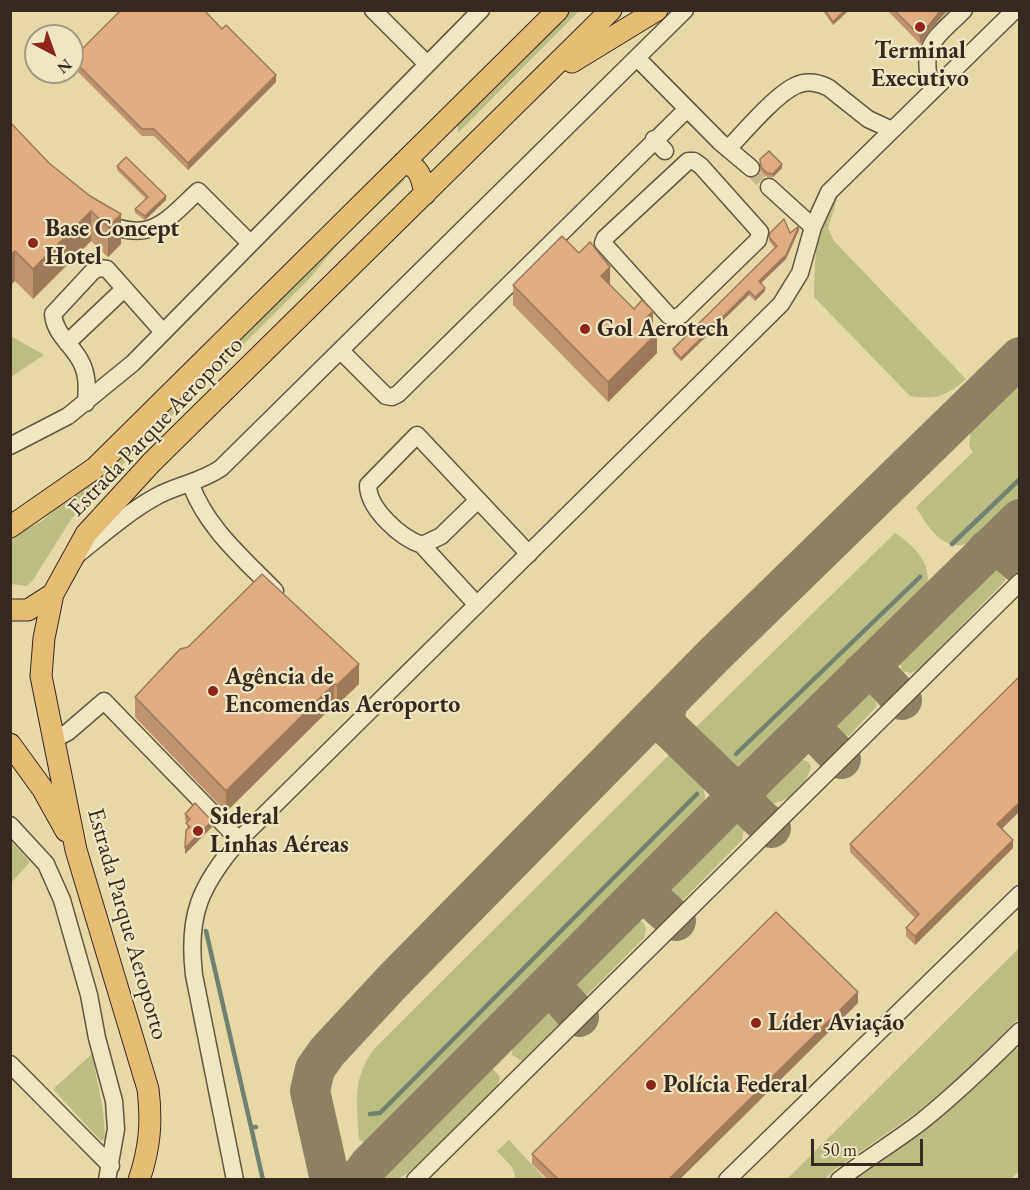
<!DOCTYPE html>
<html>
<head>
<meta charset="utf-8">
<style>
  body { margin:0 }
  #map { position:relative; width:1030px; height:1190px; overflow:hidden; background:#e7d9a5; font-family:"EB Garamond",serif }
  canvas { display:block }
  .frame { position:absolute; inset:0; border:12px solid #362921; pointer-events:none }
  .north { position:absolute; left:24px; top:24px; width:60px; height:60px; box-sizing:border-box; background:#efe6c4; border:2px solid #a59a83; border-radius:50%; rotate:139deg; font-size:16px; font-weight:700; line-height:24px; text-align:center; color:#362921 }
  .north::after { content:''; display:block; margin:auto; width:21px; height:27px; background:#8f2418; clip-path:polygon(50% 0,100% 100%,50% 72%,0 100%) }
  .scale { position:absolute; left:811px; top:1139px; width:112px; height:27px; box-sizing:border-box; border:3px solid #362921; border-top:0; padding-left:8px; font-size:18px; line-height:21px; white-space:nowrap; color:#362921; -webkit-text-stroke:4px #efe6c4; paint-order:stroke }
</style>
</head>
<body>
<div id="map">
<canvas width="1030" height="1190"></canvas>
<div class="frame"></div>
<div class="north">N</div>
<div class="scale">50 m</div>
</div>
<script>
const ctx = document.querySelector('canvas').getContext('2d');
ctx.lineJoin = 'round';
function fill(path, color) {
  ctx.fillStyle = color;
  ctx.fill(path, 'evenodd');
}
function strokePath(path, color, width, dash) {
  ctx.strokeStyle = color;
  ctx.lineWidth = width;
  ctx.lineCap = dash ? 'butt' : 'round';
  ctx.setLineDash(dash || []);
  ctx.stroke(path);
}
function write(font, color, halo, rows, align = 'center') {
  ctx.font = font + ' "EB Garamond",serif';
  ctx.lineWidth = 4.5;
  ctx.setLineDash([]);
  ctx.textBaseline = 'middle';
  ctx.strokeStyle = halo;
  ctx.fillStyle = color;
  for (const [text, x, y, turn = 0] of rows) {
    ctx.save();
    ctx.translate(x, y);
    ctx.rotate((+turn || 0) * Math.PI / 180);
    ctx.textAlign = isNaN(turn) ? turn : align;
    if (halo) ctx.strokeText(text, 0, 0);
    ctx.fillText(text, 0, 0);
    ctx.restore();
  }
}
fill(new Path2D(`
  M563 11H579L458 133 457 124Z
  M400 174 405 180 346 234 310 278 96 491 72 518 33 580 27 586 11 584V537L42 521 87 482Z
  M838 196 828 228 834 241 966 379C947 396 936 400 910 396L814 297C815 256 814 231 838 196Z
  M11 336 44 355 11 377Z
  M1019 381V499C981 537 955 577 916 507L973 452 969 446 971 430Z
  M895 533C916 547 935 566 925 593L748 767 728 771 700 744 692 731Z
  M992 565 1002 566 1009 573 1004 582 918 670 911 673 903 671 899 662V654Z
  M866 692 872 694 877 706 849 736 835 732 832 720 856 695Z
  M672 752C688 767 712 784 703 808L370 1140 363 1142 359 1139C357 1102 351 1080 375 1048Z
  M794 758 807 761 811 766C807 790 775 815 753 798Z
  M738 815 745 824 742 840 684 899 675 898 669 888V881Z
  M11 841 30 862 11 883Z
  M635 920 643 922 646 929 644 938 583 999 578 1000 568 990 570 981 575 973 627 922Z
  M1019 948V1018L963 1076 916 1113 834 1170 825 1179 786 1180Z
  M547 1010 555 1012 560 1018 559 1025 522 1061 512 1055V1036L536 1014Z
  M1011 1045 1019 1050V1171L1011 1179 842 1180Z
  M92 1054 103 1110 105 1138 101 1141 53 1089Z
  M485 1066 493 1069 500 1077 497 1088 408 1173 398 1179H373L371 1177 477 1068Z
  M509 1140 545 1179H516L512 1167 497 1151Z`), '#bcbd81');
strokePath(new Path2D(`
  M952 544 1020 479
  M736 754 920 577
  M206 931 251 1127H256
  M370 1114 380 1113 697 794
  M251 1127 263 1180`), '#708071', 4.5);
strokePath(new Path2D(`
  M987 550 1001 548 1020 564
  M862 673 879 675 902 700
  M668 702 665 715 668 727 730 787
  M816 719 818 735 841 759
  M745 789C743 807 759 817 771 828
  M637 898H650L676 921
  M541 993 558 994 579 1017
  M330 1180 310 1091 315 1069 327 1052 392 982 714 655 1020 357
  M358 1180 369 1165 736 797 1020 519`), '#8e8163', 40);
strokePath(new Path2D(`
  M751 168 769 187`), '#c4b68b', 16, [16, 8]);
const minor = new Path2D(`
  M373 10 427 64
  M637 58 720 142 751 168
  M932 91C919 45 933 41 964 10
  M654 139 665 151
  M728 149C744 132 777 93 797 85 807 80 820 83 829 88L868 119 892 130
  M688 161H694L701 166 760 232 758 240 681 315 675 318 669 316 603 243 605 238Z
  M769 187 813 227
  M100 221C150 244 163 224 198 191L250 243
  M67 343 123 290
  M341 351 386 396 392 397 398 394 687 109
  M86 403C87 389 88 375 81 362 72 344 55 335 53 314L93 271 99 268 107 269 163 332
  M10 446 68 416 133 363 481 10
  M191 485C207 528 243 558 275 591
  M478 500 441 536 422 545C401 538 368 509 368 485L417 435 529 554
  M422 545 477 605
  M77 555C102 535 128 512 157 496 177 485 201 482 221 468L685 10
  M53 740 68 732 104 701 239 840
  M10 825 46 864 62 900 89 995 97 1038 114 1101 116 1129 107 1180
  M10 1064 111 1166
  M235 1180 194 975C187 915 200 886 239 840L781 304 800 273 813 227 829 192 1015 10
  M415 1180 1020 582
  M727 1180 1020 894
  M839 1180C866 1159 895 1142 922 1121 957 1093 988 1063 1020 1031`);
const major = new Path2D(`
  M572 62 657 10
  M404 162C420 167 422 179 425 194
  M10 527 95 468 558 10
  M10 610H28L53 594
  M10 744 42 788 66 831
  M139 1180C150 1148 152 1121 148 1089L76 850 41 676 44 638 53 594 86 534 152 462 611 10`);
strokePath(minor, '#625542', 19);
strokePath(major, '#362921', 23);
strokePath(minor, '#efe6c4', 16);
strokePath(major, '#e4bc72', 21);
fill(new Path2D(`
  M822 10H847V12L833 25Z
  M887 10H948L937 22 920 44Z
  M72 59 276 82 188 170 154 136H142L72 66Z
  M10 122 49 163 90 196 121 244 108 257 91 241 33 299 15 281Z
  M760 163 782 168 773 177H767L761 171Z
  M117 166 166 200 145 220 135 213V209L146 199 117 170Z
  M799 230 786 259 761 283 765 291 755 301 749 295 681 361 673 353V349L775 248 769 241V237L790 233Z
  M513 285H610L653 328 657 353 608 402 513 305Z
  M180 649 359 684 337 705H334L226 812 135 717V697Z
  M1020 676V811L1002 829 1013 848 915 945 906 936V928L915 918 850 852V844Z
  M185 814 212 827 185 854 187 830V822L185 820Z
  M858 1003 680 1179H547L532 1164V1154Z`), '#c0956d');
fill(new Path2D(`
  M845 10H847V12L833 25V22Z
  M941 10H948L937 22 920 44V36Z
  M276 75V82L188 170V163Z
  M782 164V168L773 177V174Z
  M166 196V200L145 220V216Z
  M91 211V241L33 299V269Z
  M121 214V244L108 257V227Z
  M799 226V230L786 259 759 285V281Z
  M15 251V281L10 286V256Z
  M610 267V287L601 276Z
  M765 288V291L755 301V297Z
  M749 291V295L681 361V358Z
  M653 311V331L644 320Z
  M657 333V353L608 402V382Z
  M359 664V684L337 705V685Z
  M334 684V705L226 812V791Z
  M1020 802V811L997 833V824Z
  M212 821V827L185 854V848Z
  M1013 840V848L915 945V936Z
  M858 992V1003L680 1179H669Z`), '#9c7959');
const building = new Path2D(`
  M121 10H204L222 29 226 25 276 75 188 163 154 129H142L72 59Z
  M825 10H845L833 22Z
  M894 10H941L920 36Z
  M10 122 49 163 90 196 121 214 108 227 91 211 33 269 15 251 10 256Z
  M769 151 782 164 773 174 767 173 761 167 760 159Z
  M126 157 166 196 145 216 135 209 148 197 117 166Z
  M784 219 790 233 799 226 786 255 759 281 765 288 755 297 749 291 681 358 673 349 777 246 769 237 770 233Z
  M562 236 579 253 590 242 610 267 601 276 634 309 642 300 653 311 644 320 657 333 608 382 513 285Z
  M262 574 359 664 337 685 334 684 226 791 135 697 180 649 188 647Z
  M1020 676V802L997 824 1013 840 915 936 906 928 919 914 850 844Z
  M195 803 212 821 185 848 186 830 190 827 186 823 190 819 185 814Z
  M776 912 858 992 669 1179H558L532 1154Z`);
fill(building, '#dfad7f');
strokePath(building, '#9c7959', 1.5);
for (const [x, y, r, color] of [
  [920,27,6,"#8f2418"],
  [33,243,6,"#8f2418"],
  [585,329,6,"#8f2418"],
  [213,691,6,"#8f2418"],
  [198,831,6,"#8f2418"],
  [756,1023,6,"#8f2418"],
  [651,1085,6,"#8f2418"]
]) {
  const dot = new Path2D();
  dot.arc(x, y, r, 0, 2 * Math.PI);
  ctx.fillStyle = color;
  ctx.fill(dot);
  strokePath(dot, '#efe6c4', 2);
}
write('bold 24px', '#362921', '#efe6c4', [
  ["Terminal",920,51,"center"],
  ["Executivo",920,79,"center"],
  ["Base Concept",45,229],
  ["Hotel",45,257],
  ["Gol Aerotech",597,329],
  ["Agência de",225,677],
  ["Encomendas Aeroporto",225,705],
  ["Sideral",210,817],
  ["Linhas Aéreas",210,845],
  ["Líder Aviação",768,1023],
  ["Polícia Federal",663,1085]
], 'left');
write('24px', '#362921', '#efe6c4', [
  ["Estrada Parque Aeroporto",156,427,-46],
  ["Estrada Parque Aeroporto",127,924,74]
]);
</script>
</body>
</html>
